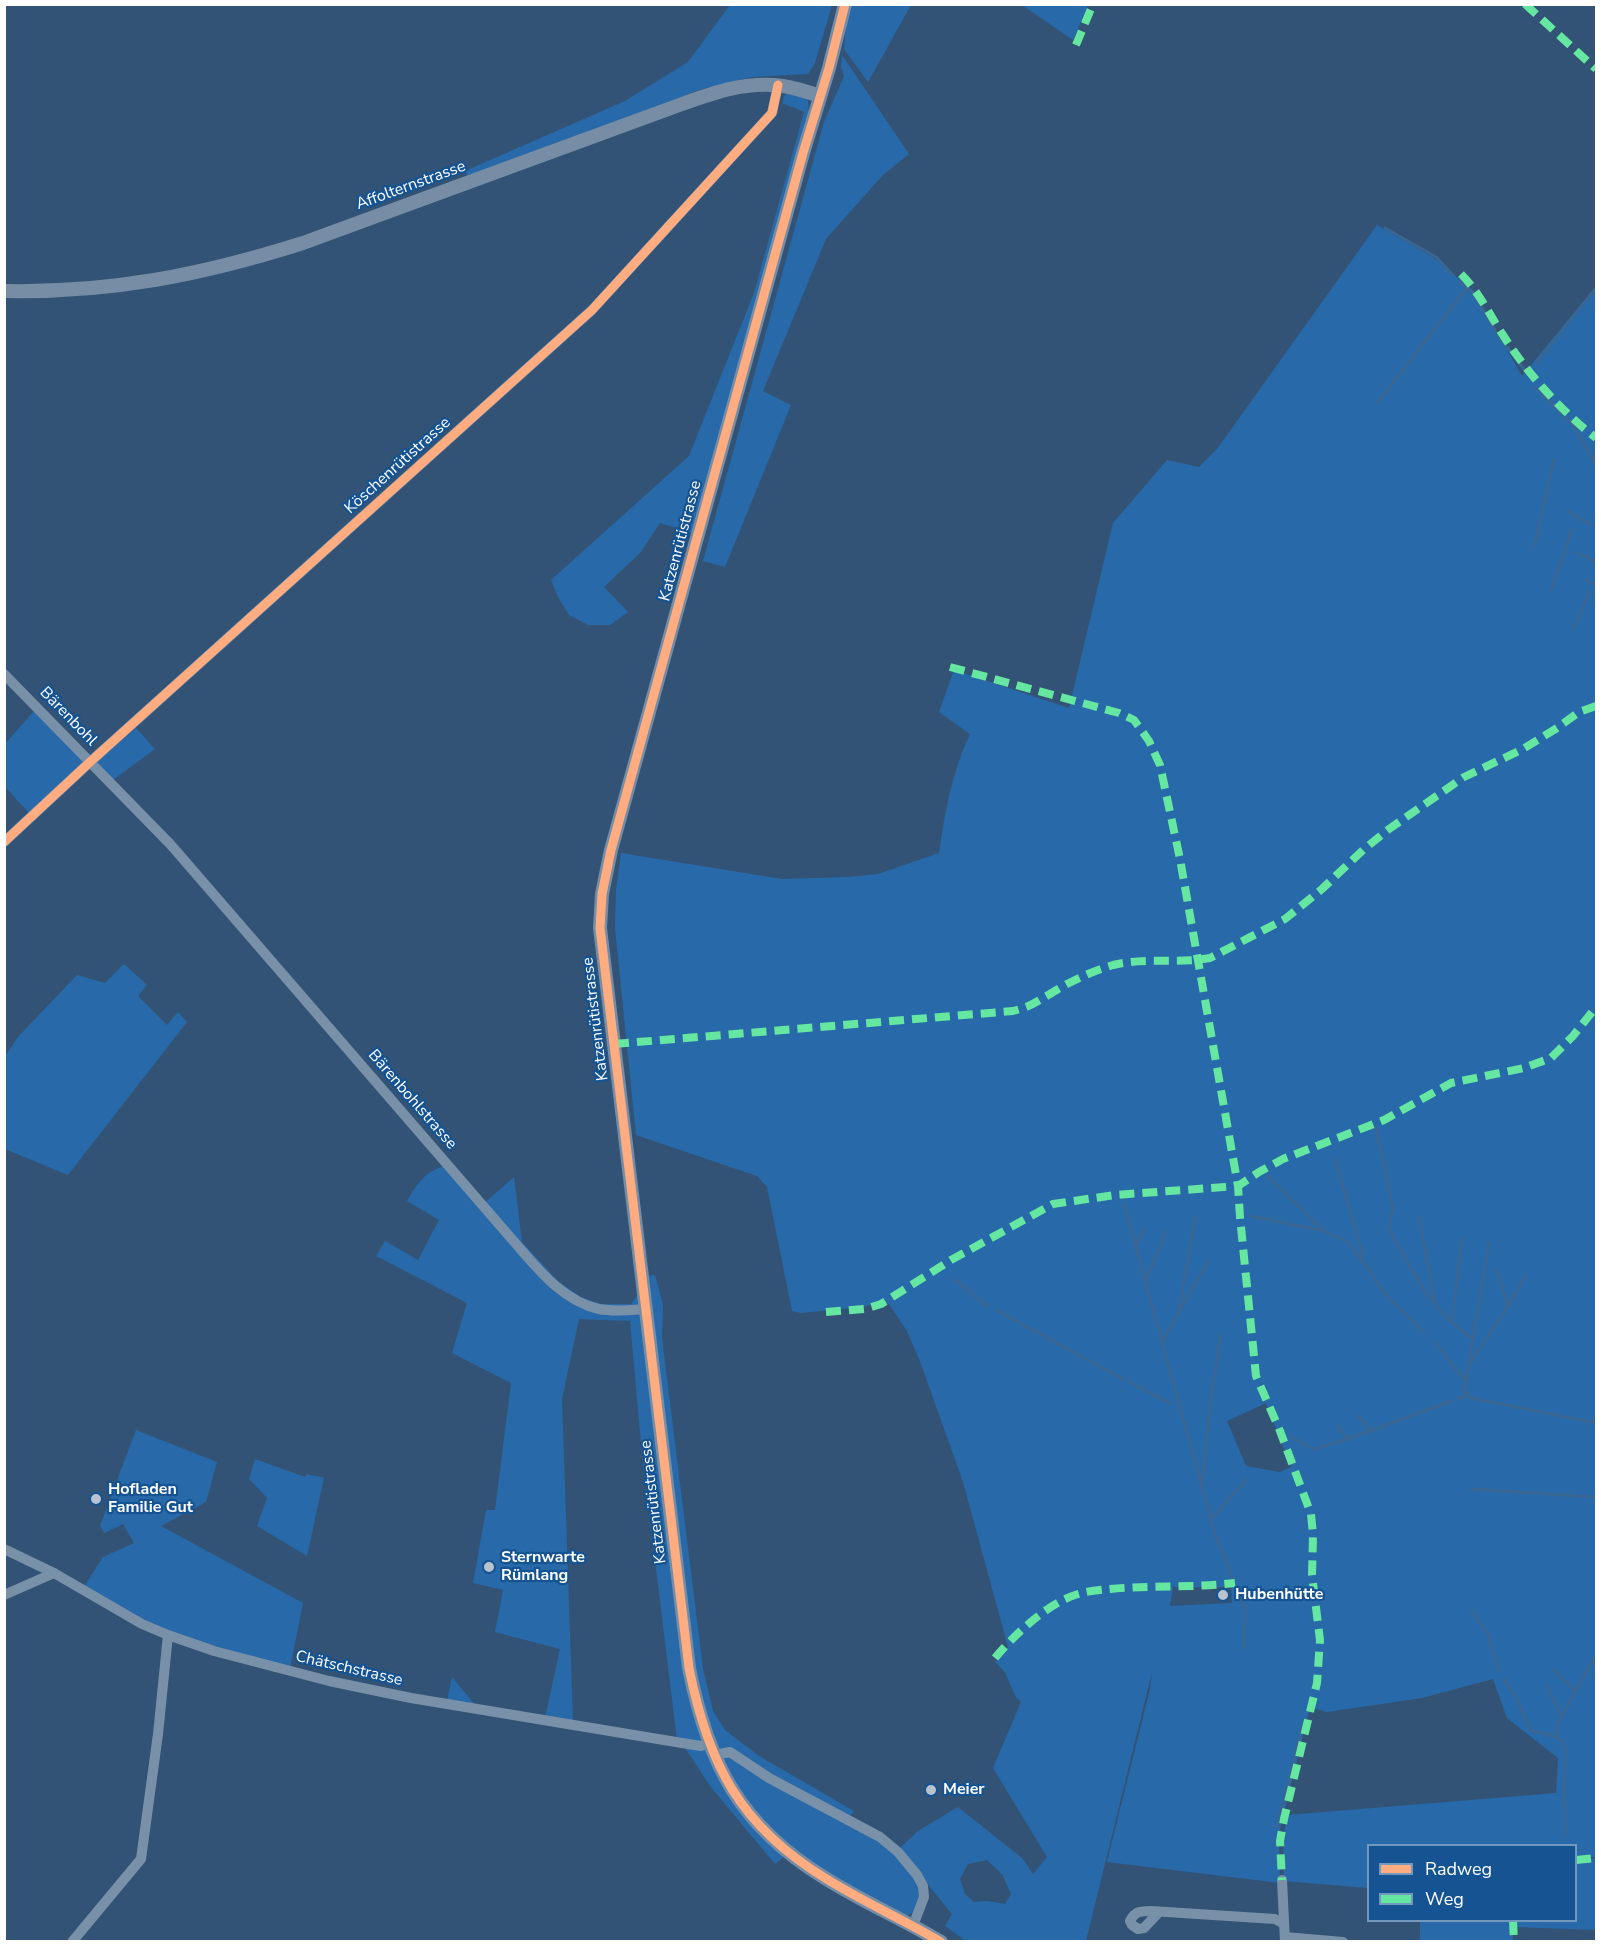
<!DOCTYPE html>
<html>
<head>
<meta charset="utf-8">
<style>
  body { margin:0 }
  #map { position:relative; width:1601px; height:1946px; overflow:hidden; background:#325375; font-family:"Nunito Sans",sans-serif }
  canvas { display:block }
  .frame { position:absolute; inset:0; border:6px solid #fff; pointer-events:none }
  .legend { position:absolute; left:1367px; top:1844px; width:210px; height:78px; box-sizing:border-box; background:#155392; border:2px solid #7398be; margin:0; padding:8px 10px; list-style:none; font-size:18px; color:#fff }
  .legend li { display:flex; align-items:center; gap:12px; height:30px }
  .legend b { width:30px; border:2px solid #7398be }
</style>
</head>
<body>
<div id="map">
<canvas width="1601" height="1946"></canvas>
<div class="frame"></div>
<ul class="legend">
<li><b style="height:8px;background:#ffac80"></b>Radweg</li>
<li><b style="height:8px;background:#66e7a1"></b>Weg</li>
</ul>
</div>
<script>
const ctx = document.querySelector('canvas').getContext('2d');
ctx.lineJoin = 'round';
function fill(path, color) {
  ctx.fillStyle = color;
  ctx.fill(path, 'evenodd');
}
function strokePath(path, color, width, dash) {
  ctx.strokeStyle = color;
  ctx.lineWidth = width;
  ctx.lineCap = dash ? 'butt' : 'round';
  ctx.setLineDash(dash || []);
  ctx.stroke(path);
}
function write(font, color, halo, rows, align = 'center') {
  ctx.font = font + ' "Nunito Sans",sans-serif';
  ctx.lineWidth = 4.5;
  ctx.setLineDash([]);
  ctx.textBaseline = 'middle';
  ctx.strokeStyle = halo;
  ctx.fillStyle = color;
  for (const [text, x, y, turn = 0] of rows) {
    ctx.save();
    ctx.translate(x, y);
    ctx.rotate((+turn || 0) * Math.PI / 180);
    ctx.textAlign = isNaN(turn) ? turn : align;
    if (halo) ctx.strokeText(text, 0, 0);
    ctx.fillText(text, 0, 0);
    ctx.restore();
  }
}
fill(new Path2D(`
  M730 5H832L815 63 808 74 752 77 702 89 468 177 465 171 625 101 688 62Z
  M851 5H911L868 82 844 49 846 25Z
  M1022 5H1088L1073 40Z
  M842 55 909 154 882 176 826 239 763 391 791 405 725 567 703 561 824 122 844 76 841 67Z
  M793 92 808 99 809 116 693 533 660 523 641 552 604 587 628 612 610 625H588L569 615 558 597 551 580 689 456 754 293 804 112 782 103 785 95Z
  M1377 225 1434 258 1473 290 1522 376 1596 286V1857L1576 1858V1846H1368V1888L1284 1881 1283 1840 1287 1815 1556 1793 1558 1758 1507 1718 1493 1679 1422 1698 1327 1712 1310 1707 1281 1824 1279 1841 1280 1883 1107 1862 1150 1689 1152 1672 1086 1941H966L945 1926 952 1914 899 1849 918 1831 958 1807 1022 1858 1033 1874 1047 1857 993 1768 1021 1702 1015 1696 1005 1672 995 1662 1008 1647 963 1482 921 1364 907 1331 889 1304 882 1301 863 1307 801 1313 792 1311 767 1187 757 1176 636 1135 615 928 616 890 621 853 782 879 848 877 878 874 939 853C945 811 952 772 970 734L939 712 954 670 1069 708 1113 523 1167 460 1199 467 1217 449ZM1266 1403 1291 1467 1280 1472 1246 1466 1227 1421ZM1173 1587H1231L1232 1603 1170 1606ZM987 1860 1002 1874 1011 1894 1005 1904 987 1901 974 1902 965 1894 960 1879 968 1864Z
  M34 711 85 763 29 813 5 787V744Z
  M136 728 155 749 113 780 96 763Z
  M124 964 147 985 138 996 167 1025 178 1012 187 1022 68 1175 5 1149V1056L18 1037 77 975 105 983Z
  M444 1166 481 1206 514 1177 522 1242 559 1282 581 1297 600 1304H631L637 1296 636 1277 655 1275 663 1305 662 1338 703 1669 713 1711 725 1730 759 1756 854 1811 846 1821 884 1843 919 1882 920 1895 914 1912 907 1916 833 1879 792 1850 775 1864 710 1786 686 1749 677 1740 642 1454 630 1321 579 1319 562 1399 573 1722 545 1718 560 1649 495 1632 503 1590 473 1583 486 1510H495L511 1383 452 1353 467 1303 376 1256 385 1241 418 1260 439 1220 407 1201C418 1183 423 1173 444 1166Z
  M136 1430 217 1462 206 1502 161 1526 303 1603 290 1668 169 1633 84 1587 103 1557 134 1543 123 1524 104 1533 100 1526Z
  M255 1459 305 1477 307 1474 324 1478 307 1556 257 1526 267 1498 249 1479Z
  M452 1677 476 1706 447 1701Z
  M1596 1858V1930L1515 1927V1921L1576 1920V1860Z
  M1420 1921H1512L1513 1941H1420Z`), '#286aa9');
strokePath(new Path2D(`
  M1385 228 1436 257 1453 275
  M1460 283 1473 292 1497 334 1527 373
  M1537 362 1596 288
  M1535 387 1573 425 1596 465
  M1378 402 1466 289
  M1568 511 1590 524
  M1534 548 1554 459
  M1578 553 1596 562
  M1586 580 1596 585
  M1551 591 1572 530
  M1574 628 1589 592
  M1376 1128 1393 1209 1389 1225 1390 1231C1412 1271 1434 1314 1473 1339
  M1335 1160 1362 1252V1261
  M1268 1176 1324 1231
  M1124 1204 1215 1534 1233 1579
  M1251 1216 1324 1231 1346 1241 1366 1265 1384 1293 1424 1332
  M1419 1218 1435 1302
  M1489 1243 1464 1391 1471 1398 1596 1423
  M1136 1245 1145 1228
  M1497 1271 1508 1307
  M955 1280 988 1306
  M1146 1280 1166 1232
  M996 1310 1123 1379
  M1179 1311 1195 1217
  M1452 1322 1462 1238
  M1162 1342 1209 1260
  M1435 1342 1465 1381
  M1469 1365 1508 1307 1526 1275
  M1129 1382 1170 1403
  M1458 1399 1469 1395
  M1359 1416 1371 1431
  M1337 1426 1348 1438
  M1291 1437 1314 1449 1339 1442 1452 1401
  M1202 1485 1210 1404 1221 1335
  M1472 1489 1596 1497
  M1211 1519 1246 1480
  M1236 1589 1245 1608 1244 1648
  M1472 1611 1489 1635 1498 1670
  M1554 1670 1576 1691
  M1504 1679 1517 1698 1530 1730 1548 1734 1563 1741 1566 1752 1564 1790 1566 1835
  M1547 1685 1561 1717
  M1557 1738V1724L1594 1659
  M1277 1827 1302 1727`), '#396692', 3);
strokePath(new Path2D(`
  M4 674 171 845 510 1237C535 1265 561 1301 599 1309 615 1312 631 1310 646 1309
  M4 842 90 762 592 310 772 113 778 85
  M4 1549 54 1573 142 1624 168 1635 214 1651 329 1681 411 1698 682 1743 701 1746 709 1744
  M4 1595 54 1573
  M714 1755 730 1752 769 1778 880 1837 898 1852 917 1875 923 1886 924 1897 913 1926
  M1282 1880 1285 1942
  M1159 1912 1144 1928 1138 1929 1132 1925 1130 1921C1135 1911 1141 1911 1151 1911L1275 1919 1284 1924
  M1285 1937 1343 1942
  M72 1942 141 1859 158 1734 168 1635`), '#7991a8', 10);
strokePath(new Path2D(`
  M845 4 829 68 803 153 611 850 602 894 600 928 689 1668C708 1764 740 1826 825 1878 863 1902 903 1919 941 1942
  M4 291C111 293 202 275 303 243L682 104C715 92 747 81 783 86 796 88 808 92 820 96`), '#768da5', 14);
strokePath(new Path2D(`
  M1525 4 1596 69
  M1076 45 1093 4
  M1461 274C1479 292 1489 314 1503 335 1527 373 1561 411 1596 438
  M950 667 1119 713 1134 720 1149 741 1160 765 1180 859 1238 1186 1240 1217 1256 1376 1280 1431 1311 1514 1313 1535 1312 1575 1320 1640 1317 1683 1284 1819 1280 1841 1282 1880
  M614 1044 1013 1011C1032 1006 1034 1003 1050 994 1069 982 1092 971 1113 965 1145 957 1178 964 1210 958L1285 919 1322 889 1363 850 1389 829 1464 777 1523 749 1557 728 1579 712 1596 706
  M826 1312 865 1309 881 1304 951 1260 1053 1204 1115 1195 1238 1186 1259 1172 1283 1159 1384 1120 1451 1083 1524 1068 1551 1058 1573 1036 1596 1007
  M995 1658C1015 1634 1048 1603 1078 1594 1088 1591 1100 1590 1110 1589 1152 1585 1193 1588 1235 1583
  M1576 1860 1596 1858
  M1513 1920 1514 1942`), '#66e7a1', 8, [15, 8]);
strokePath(new Path2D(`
  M845 4 829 68 803 153 611 850 602 894 600 928 689 1668C708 1764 740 1826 825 1878 863 1902 903 1919 941 1942
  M4 842 90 762 592 310 772 113 778 85`), '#ffac80', 9);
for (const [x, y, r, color] of [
  [96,1499,6,"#b7c3cf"],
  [489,1567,6,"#b7c3cf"],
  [1223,1595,6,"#b7c3cf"],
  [931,1790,6,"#b7c3cf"]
]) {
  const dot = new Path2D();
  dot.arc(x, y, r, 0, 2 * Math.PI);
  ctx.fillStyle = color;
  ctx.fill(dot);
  strokePath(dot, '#155392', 2);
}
write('16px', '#fff', '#155392', [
  ["Affolternstrasse",411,186,-20],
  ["Köschenrütistrasse",398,466,-42],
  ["Katzenrütistrasse",681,541,-75],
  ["Bärenbohl",68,717,46],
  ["Katzenrütistrasse",596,1019,-97],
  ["Bärenbohlstrasse",412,1100,49],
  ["Katzenrütistrasse",654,1502,-97],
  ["Chätschstrasse",349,1669,13]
]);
write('bold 16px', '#fff', '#155392', [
  ["Hofladen",108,1490],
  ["Familie Gut",108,1508],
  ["Sternwarte",501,1558],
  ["Rümlang",501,1576],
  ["Hubenhütte",1235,1595],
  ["Meier",943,1790]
], 'left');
</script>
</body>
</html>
